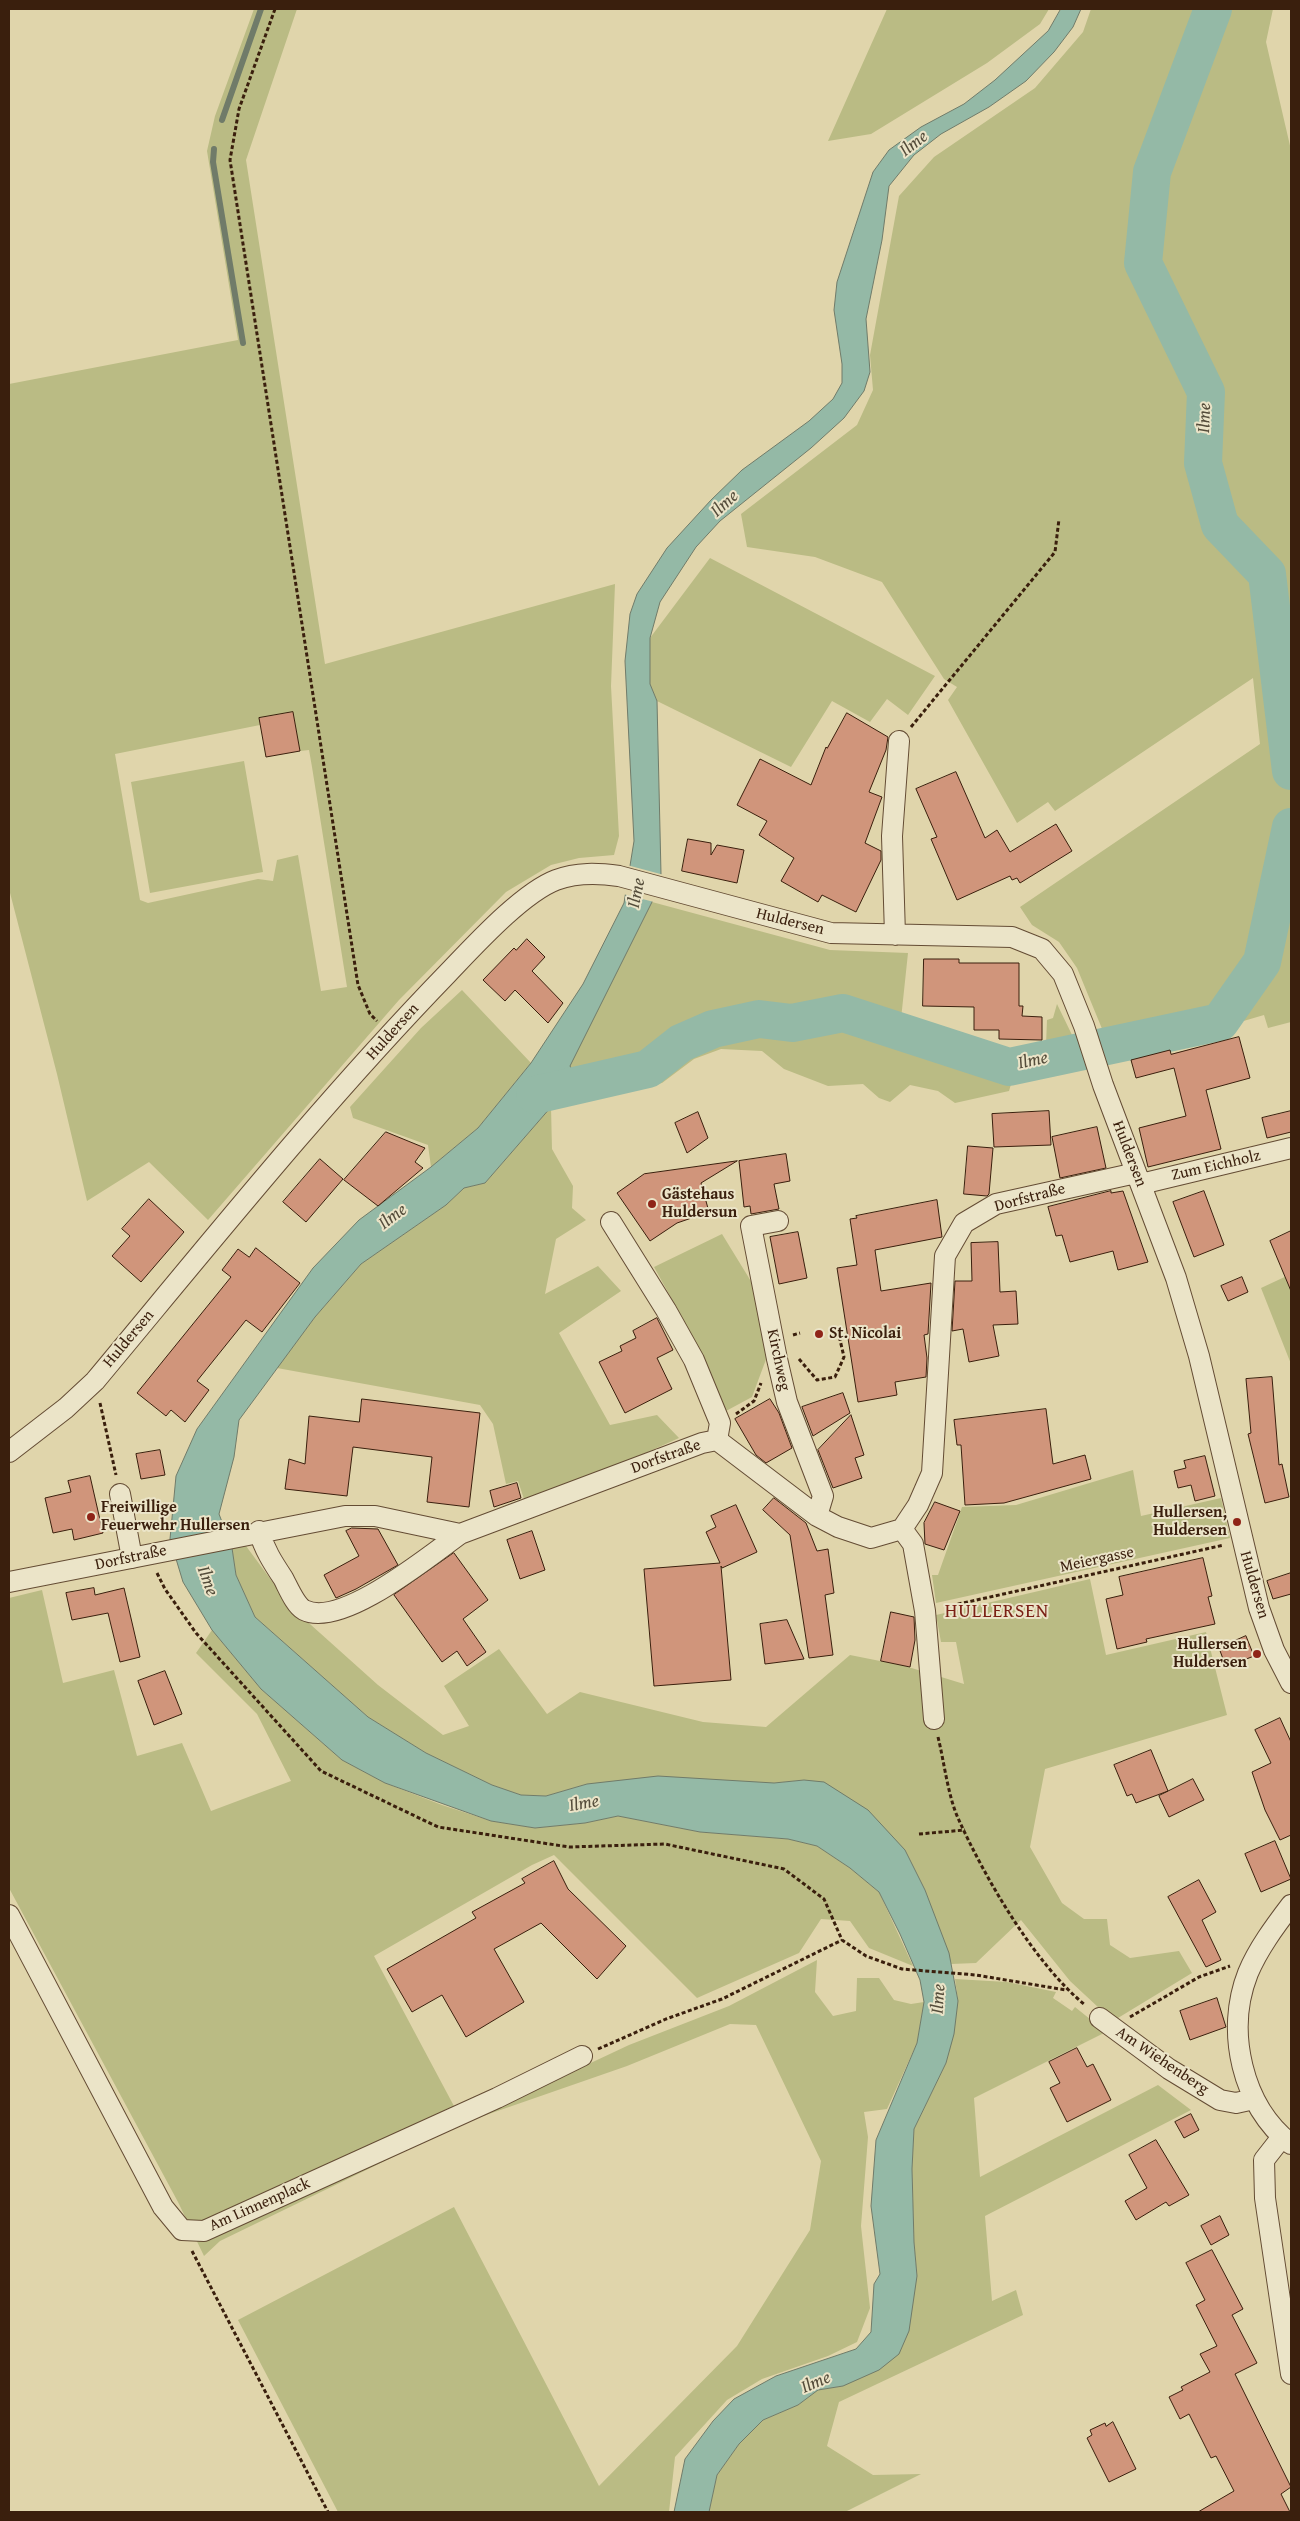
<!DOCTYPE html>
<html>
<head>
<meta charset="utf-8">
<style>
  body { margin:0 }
  #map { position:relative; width:1300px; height:2521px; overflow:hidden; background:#e0d5ab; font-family:"Gentium Book Plus",serif }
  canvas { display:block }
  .frame { position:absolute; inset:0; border:10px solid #3a1f0d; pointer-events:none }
</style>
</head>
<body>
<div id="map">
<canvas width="1300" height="2521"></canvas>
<div class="frame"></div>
</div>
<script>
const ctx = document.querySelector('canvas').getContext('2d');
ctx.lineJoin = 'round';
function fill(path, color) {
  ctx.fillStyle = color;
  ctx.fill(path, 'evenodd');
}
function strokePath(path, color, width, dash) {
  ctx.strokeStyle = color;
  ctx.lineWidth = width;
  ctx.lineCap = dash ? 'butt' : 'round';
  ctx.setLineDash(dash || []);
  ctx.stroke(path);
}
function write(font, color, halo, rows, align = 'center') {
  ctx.font = font + ' "Gentium Book Plus",serif';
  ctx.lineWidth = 4;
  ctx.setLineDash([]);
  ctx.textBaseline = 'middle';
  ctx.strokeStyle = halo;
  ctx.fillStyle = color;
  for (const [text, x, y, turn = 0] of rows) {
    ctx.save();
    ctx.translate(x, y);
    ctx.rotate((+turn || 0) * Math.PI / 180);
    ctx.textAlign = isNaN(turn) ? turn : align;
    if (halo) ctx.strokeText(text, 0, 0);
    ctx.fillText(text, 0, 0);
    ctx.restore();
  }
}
fill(new Path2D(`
  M254 9H297L246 160 325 664 615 584 611 686 619 836 614 855 579 858 551 865 506 892 399 1000 208 1220 149 1162 87 1201 57 1074 9 889V384L238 340 207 151 215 116ZM293 712 300 751 309 750 312 767 347 987 321 991 298 855 277 860 273 881 258 879 148 903 140 900 115 754 260 725 259 718Z
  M887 9H1049L1040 24 987 63 871 134 828 141Z
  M1091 9H1273L1266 42 1291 150V1022L1268 1028 1264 1015 1175 1041 1110 1056 1105 1036 1077 968 1059 942 1032 925 1020 907 1260 744 1253 678 1055 811 1048 802 1017 823 948 700 957 687 944 679 882 582 815 557 747 547 741 514 857 425 873 390 870 355 899 196 934 157 1035 88 1083 32Z
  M710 558 935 676 908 715 887 699 870 722 832 701 791 767 657 701 650 685V638Z
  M244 761 263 872 150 893 131 782Z
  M652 902 830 950 908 953 901 1019C931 1033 999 1056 1032 1051 1037 1051 1042 1047 1046 1045L1047 1020 1053 1018 1057 1004 1073 1037 1082 1066 1050 1072 1015 1071 1009 1091 955 1103 938 1091 910 1085 890 1102 879 1098 863 1084 828 1086 784 1069 762 1051 721 1049 694 1059 662 1083 551 1107 552 1149 573 1186 572 1208 586 1220 556 1239 545 1294 598 1266 621 1291 559 1333 610 1425 657 1415 679 1438 617 1466 524 1499 518 1481 506 1484 493 1424 480 1405 277 1368 315 1317 361 1264 446 1205 464 1188 485 1183 551 1107 573 1072 569 1066Z
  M462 990 531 1063 478 1128 431 1167 428 1145 353 1118 350 1107 421 1028Z
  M722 1234 760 1296 768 1354 752 1397 726 1411 704 1357 654 1267Z
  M1291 1274V1364L1261 1288Z
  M1133 1470 1141 1516 1221 1498 1230 1538 936 1603 932 1575H938L962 1507 1016 1505Z
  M246 1546 291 1607 378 1685 443 1735 469 1726 444 1686 499 1649 547 1714 580 1692 703 1722 766 1727 850 1655 905 1666 964 1684 956 1642H941L936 1615 1090 1579 1106 1655 1206 1632 1227 1715 1045 1769 1030 1847 1062 1903 1084 1919H1107L1110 1945 1130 1958 1179 1951 1192 1973 1113 2021 1070 1981 1021 1920 976 1963 951 1964 925 1890 905 1850 804 1780 774 1783 587 1784 546 1796 521 1795 492 1785 426 1753 368 1717 255 1617 236 1575 232 1548Z
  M42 1590 63 1683 114 1670 137 1756 182 1743 211 1811 291 1781 257 1714 196 1653 212 1630 261 1689 342 1760 385 1783 442 1805 491 1821 535 1828 585 1823 618 1816 700 1832 788 1839 817 1846 850 1868 879 1892 913 1966 869 1948 850 1921 821 1919 799 1953 697 1998 554 1855 532 1865 374 1956 463 2123 629 2045 729 2006 817 1960 815 1992 833 2016 856 2011 857 1978H879L894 2000 911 2004 924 2002 917 2043 887 2109 864 2112 868 2137 861 2226 870 2308 857 2342 828 2356 762 2379 727 2400 675 2457 669 2512H338L238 2320 454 2207 599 2486 737 2346 810 2230 821 2161 756 2025 730 2024 627 2066 463 2123 220 2241 204 2256 178 2202 9 1888V1598Z
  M955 1979 1007 1982 1056 1992 1053 1998 1072 2011 1075 2007 1106 2032 974 2098 980 2177 1158 2085 1191 2110 985 2216 992 2301 1016 2290 1023 2315 839 2402 827 2446 873 2475 921 2474 845 2512H709L717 2475 739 2444 763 2420 798 2405 818 2390 843 2386 917 2276 914 2242 912 2169 914 2129 946 2063 958 2001Z`), '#babb84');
const water = new Path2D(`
  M1061 9H1081L1073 27 1054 52 1026 81 989 107 941 134 914 155 889 186 882 240 866 319 870 372 864 391 844 418 811 448 720 521 696 547 660 602 650 638V684L657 701 661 874 652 902 570 1066 573 1072 551 1107 485 1183 464 1188 446 1205 361 1264 315 1317 239 1420 234 1457 219 1514 232 1548 236 1575 255 1617 368 1717 426 1753 492 1785 521 1795 546 1796 587 1784 658 1776 774 1783 804 1780 824 1782 868 1810 905 1850 925 1890 949 1953 958 2001 954 2034 946 2063 914 2129 912 2169 914 2242 917 2276 909 2331 899 2354 879 2370 843 2386 818 2390 798 2405 763 2420 739 2444 717 2475 709 2512H674L685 2459 713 2421 734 2399 776 2376 856 2349 871 2332 874 2284 880 2274 871 2206 876 2140 917 2043 924 2002 920 1980 900 1934 879 1892 850 1868 817 1846 788 1839 700 1832 618 1816 585 1823 535 1828 491 1821 385 1783 342 1760 261 1689 212 1630 183 1582 170 1539 176 1476 197 1429 313 1268 359 1220 431 1167 478 1128 531 1063 583 984 624 903 634 841 625 661 630 614 637 594 667 548 711 500 742 470 809 421 833 399 842 383V364L834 310 837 282 873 172 889 150 921 127 964 104 995 80 1048 31Z`);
fill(water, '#94b9a6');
strokePath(water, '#707b69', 1);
fill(new Path2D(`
  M627 865 664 875 654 902 623 894Z`), '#e0d5ab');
strokePath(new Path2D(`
  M222 120 261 9
  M214 149 213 162 243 343`), '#707b69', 6);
strokePath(new Path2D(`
  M1213 9 1152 172 1143 263 1206 392 1203 463 1220 525 1267 574 1291 771
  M535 1095 648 1069 681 1043 713 1029 759 1019 792 1023 843 1013 1009 1067 1220 1022 1262 962 1291 827`), '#94b9a6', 38);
const building = new Path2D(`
  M293 712 300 751 266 757 259 718Z
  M847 713 888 737 886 750 869 792 882 797 865 843 881 851V860L856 912 822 895 818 902 781 881 794 858 759 835 767 821 737 805 760 759 811 785 826 747 827 748Z
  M956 772 985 838 997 830 1010 852 1056 824 1072 851 1020 883 1017 878 1012 880 1010 876 957 900 931 839 937 837 916 789Z
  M688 839 711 843V855L717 845 744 850 737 883 682 871Z
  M527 939 545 957 532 971 563 1003 548 1023 515 990 505 1001 483 980 514 948 516 950Z
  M924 959H959V963H1019V1006H1023L1022 1016 1042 1017V1040L999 1039V1030H974V1007L923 1006Z
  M1239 1037 1250 1078 1206 1090 1221 1149 1148 1167 1139 1128 1186 1116 1174 1068 1136 1078 1131 1060 1170 1050 1171 1054Z
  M1049 1111 1051 1145 994 1147 992 1114Z
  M1291 1111V1132L1267 1138 1262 1118Z
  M698 1112 708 1138 687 1153 675 1123Z
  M1097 1127 1106 1168 1060 1178 1052 1137Z
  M386 1132 425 1148 415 1162 423 1168 378 1206 344 1180Z
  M968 1146 993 1148 989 1194 987 1196 964 1194Z
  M786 1154 790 1181 774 1184 779 1209 751 1214 750 1206 744 1207 739 1161Z
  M320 1159 343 1179 306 1222 283 1202Z
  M737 1161 701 1183 709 1212 677 1223 650 1241 617 1193 644 1174Z
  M1111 1191V1193L1123 1191 1148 1262 1118 1270 1113 1251 1070 1262 1062 1235 1056 1236 1048 1207Z
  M1204 1191 1224 1245 1194 1257 1173 1202Z
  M149 1199 184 1232 141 1282 112 1256 130 1236 122 1229Z
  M937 1200 942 1237 875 1250 881 1291 931 1283 928 1334 924 1335 927 1358 926 1377 895 1382 897 1395 858 1402 837 1268 857 1265 850 1219 857 1218 856 1216Z
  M1291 1231V1291L1270 1241Z
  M798 1232 807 1278 779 1284 770 1237Z
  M998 1242 1000 1292 1016 1291 1018 1324 993 1325 999 1356 969 1362 963 1329 952 1331 955 1281H972L971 1243Z
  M256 1248 300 1283 262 1332 246 1320 197 1381 209 1390 185 1422 171 1410 166 1416 137 1393 231 1277 222 1270 238 1249 249 1257Z
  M1242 1277 1248 1292 1228 1301 1221 1286Z
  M657 1318 673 1350 657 1358 672 1389 625 1413 599 1362 622 1351 620 1346 636 1338 633 1331Z
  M1272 1377 1279 1465 1282 1464 1289 1497 1265 1503 1248 1434 1251 1433 1246 1379Z
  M843 1393 850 1413 813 1436 802 1407Z
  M362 1399 480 1413 469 1507 427 1502 432 1457 353 1447 347 1496 285 1489 289 1459 305 1464 309 1416 359 1422Z
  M770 1399 779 1413 792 1448 766 1463 756 1455 735 1419Z
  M1046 1409 1053 1464 1085 1455 1091 1479 1004 1503 965 1505 961 1445H957L954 1420Z
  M851 1415 864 1455 855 1458 862 1478 833 1488 818 1450Z
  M160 1450 165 1475 141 1479 136 1454Z
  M1205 1456 1215 1496 1195 1501 1191 1485 1178 1488 1174 1471 1186 1468 1184 1461Z
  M90 1476 103 1533 74 1540 72 1529 53 1533 45 1498 71 1492 68 1481Z
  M517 1483 521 1498 494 1507 490 1491Z
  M774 1498 806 1523 817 1551 828 1549 834 1593 825 1595 833 1655 809 1658 790 1535 763 1510Z
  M935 1502 960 1511 944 1550 925 1544 924 1523Z
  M736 1505 757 1552 722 1568 721 1566 731 1680 654 1686 644 1569 720 1563 706 1532 716 1527 711 1516Z
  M352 1528 378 1529 398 1565 356 1589 336 1598 324 1575 359 1556 346 1531Z
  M532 1531 545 1570 520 1579 507 1540Z
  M454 1553 488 1600 463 1619 486 1652 467 1666 457 1651 442 1662 394 1595Z
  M1203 1558 1212 1596 1208 1597 1215 1624 1146 1639 1147 1642 1117 1649 1106 1599 1123 1595 1119 1577Z
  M1291 1573V1594L1273 1599 1267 1581Z
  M94 1588 95 1595 124 1588 140 1657 120 1662 108 1613 72 1620 66 1593Z
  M891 1612 914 1617 915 1640 910 1667 881 1661Z
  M787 1620 804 1659 765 1664 760 1624Z
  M1246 1636 1254 1656 1226 1667 1219 1648Z
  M165 1671 182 1714 154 1725 138 1681Z
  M1280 1718 1291 1742V1835L1280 1840 1265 1810 1252 1772 1271 1763 1255 1730Z
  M1151 1750 1168 1791 1136 1803 1132 1794 1127 1796 1114 1765Z
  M1193 1779 1204 1800 1169 1817 1159 1796Z
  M1275 1841 1291 1879 1261 1892 1245 1854Z
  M554 1861 568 1889 626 1946 597 1979 541 1923 494 1949 524 2002 466 2037 442 1995 412 2012 387 1969 476 1918 472 1912 525 1883 522 1879Z
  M1199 1880 1216 1912 1202 1920 1221 1960 1206 1967 1168 1897Z
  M1217 1998 1226 2027 1190 2040 1180 2011Z
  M1077 2048 1087 2067 1093 2064 1111 2100 1067 2122 1050 2088 1060 2083 1049 2062Z
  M1191 2114 1199 2130 1184 2138 1175 2122Z
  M1156 2140 1189 2195 1169 2206 1166 2202 1136 2220 1125 2201 1147 2188 1129 2155Z
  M1220 2216 1229 2235 1211 2245 1201 2226Z
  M1212 2250 1243 2309 1232 2315 1257 2363 1235 2374 1291 2487 1281 2494 1290 2512H1198L1234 2491 1216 2456 1211 2458 1189 2414 1180 2419 1169 2397 1183 2390 1181 2387 1210 2372 1200 2354 1217 2346 1196 2305 1205 2300 1186 2263Z
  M1113 2422 1136 2469 1109 2482 1087 2438 1092 2435 1090 2430 1105 2423 1106 2426Z`);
fill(building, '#d0957b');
strokePath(building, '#3a1f0d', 1);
const minor = new Path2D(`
  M895 935 892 836 899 741
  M1141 1184 1291 1148
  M778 1221 751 1226 777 1359 787 1402 823 1496 817 1516
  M611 1222 666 1310 694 1360 720 1423 717 1440
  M9 1452 66 1408 95 1381C210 1243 323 1102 448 973 474 946 522 893 556 880 577 872 598 873 619 876L831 933 1012 937 1042 949 1063 974 1084 1026 1103 1085 1176 1278 1199 1356 1259 1608 1274 1650 1291 1683
  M120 1494 132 1558
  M902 1529 913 1544 925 1611 934 1719
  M259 1531C264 1549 273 1563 283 1578 288 1587 295 1605 304 1610 341 1629 429 1556 460 1534
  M9 1582 345 1516H375L460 1534 702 1443 717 1440 817 1516 838 1527 871 1538 902 1529 918 1505 932 1473 945 1256 964 1223 996 1204 1136 1173
  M1291 1905C1275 1926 1258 1949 1248 1973 1225 2031 1242 2106 1291 2144
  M9 1915 163 2207 182 2230 204 2231 497 2098 582 2056
  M1100 2018 1169 2069 1220 2100 1236 2103 1254 2099
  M1282 2137 1264 2160 1265 2198 1291 2374`);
strokePath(minor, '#644c34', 22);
strokePath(new Path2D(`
  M275 9 239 109 230 160 358 985 370 1014 377 1021
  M911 727 1055 552 1059 519
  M793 1335 800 1333
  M799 1359 817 1380 835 1377 844 1357 837 1327
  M100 1403 116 1475
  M736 1414 754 1401 761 1383
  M157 1573 165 1589 196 1633 321 1771 438 1827 569 1847 665 1844 784 1869 824 1899 842 1940 866 1956 902 1969 976 1975 1066 1990
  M945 1607 1224 1545
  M938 1737C944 1761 948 1796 958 1818 985 1878 1034 1963 1085 2005
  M919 1834 965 1830
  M1130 2017 1199 1977 1230 1966
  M598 2049 666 2019 722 1999 842 1940
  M192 2251 328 2512`), '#3a1f0d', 3, [4, 2.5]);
strokePath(minor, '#ebe4c8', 20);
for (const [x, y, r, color] of [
  [652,1204,5,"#8f2418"],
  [819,1334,5,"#8f2418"],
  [91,1517,5,"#8f2418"],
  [1237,1522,5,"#8f2418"],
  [1257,1654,5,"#8f2418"]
]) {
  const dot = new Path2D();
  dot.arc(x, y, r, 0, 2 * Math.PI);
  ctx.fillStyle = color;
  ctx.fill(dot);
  strokePath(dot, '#ebe4c8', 2);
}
write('16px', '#3a1f0d', '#ebe4c8', [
  ["Huldersen",790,922,14],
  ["Huldersen",393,1032,-48],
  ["Huldersen",1129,1154,69],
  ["Zum Eichholz",1216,1166,-13],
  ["Dorfstraße",1030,1198,-15],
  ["Huldersen",129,1339,-50],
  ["Kirchweg",778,1360,78],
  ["Dorfstraße",666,1457,-20],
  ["Dorfstraße",131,1558,-12],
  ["Meiergasse",1097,1560,-12],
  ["Huldersen",1254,1585,74],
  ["Am Wiehenberg",1162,2061,34],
  ["Am Linnenplack",260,2205,-24]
]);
write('bold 16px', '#3a1f0d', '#ebe4c8', [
  ["Gästehaus",662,1195],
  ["Huldersun",662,1213],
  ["St. Nicolai",829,1334],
  ["Freiwillige",101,1508],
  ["Feuerwehr Hullersen",101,1526],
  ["Hullersen,",1227,1513,"right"],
  ["Huldersen",1227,1531,"right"],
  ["Hullersen",1247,1645,"right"],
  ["Huldersen",1247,1663,"right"]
], 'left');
write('italic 18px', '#554d3b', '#ebe4c8', [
  ["Ilme",914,144,-38],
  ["Ilme",1205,418,-88],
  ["Ilme",725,504,-42],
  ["Ilme",637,893,-79],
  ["Ilme",1033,1061,-12],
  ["Ilme",393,1217,-37],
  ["Ilme",207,1581,70],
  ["Ilme",584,1804,-10],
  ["Ilme",939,1999,-86],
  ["Ilme",816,2383,-23]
]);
ctx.letterSpacing = '1px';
write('19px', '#7a1f14', '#ebe4c8', [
  ["HULLERSEN",997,1612]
]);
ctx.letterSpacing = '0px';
</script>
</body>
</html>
